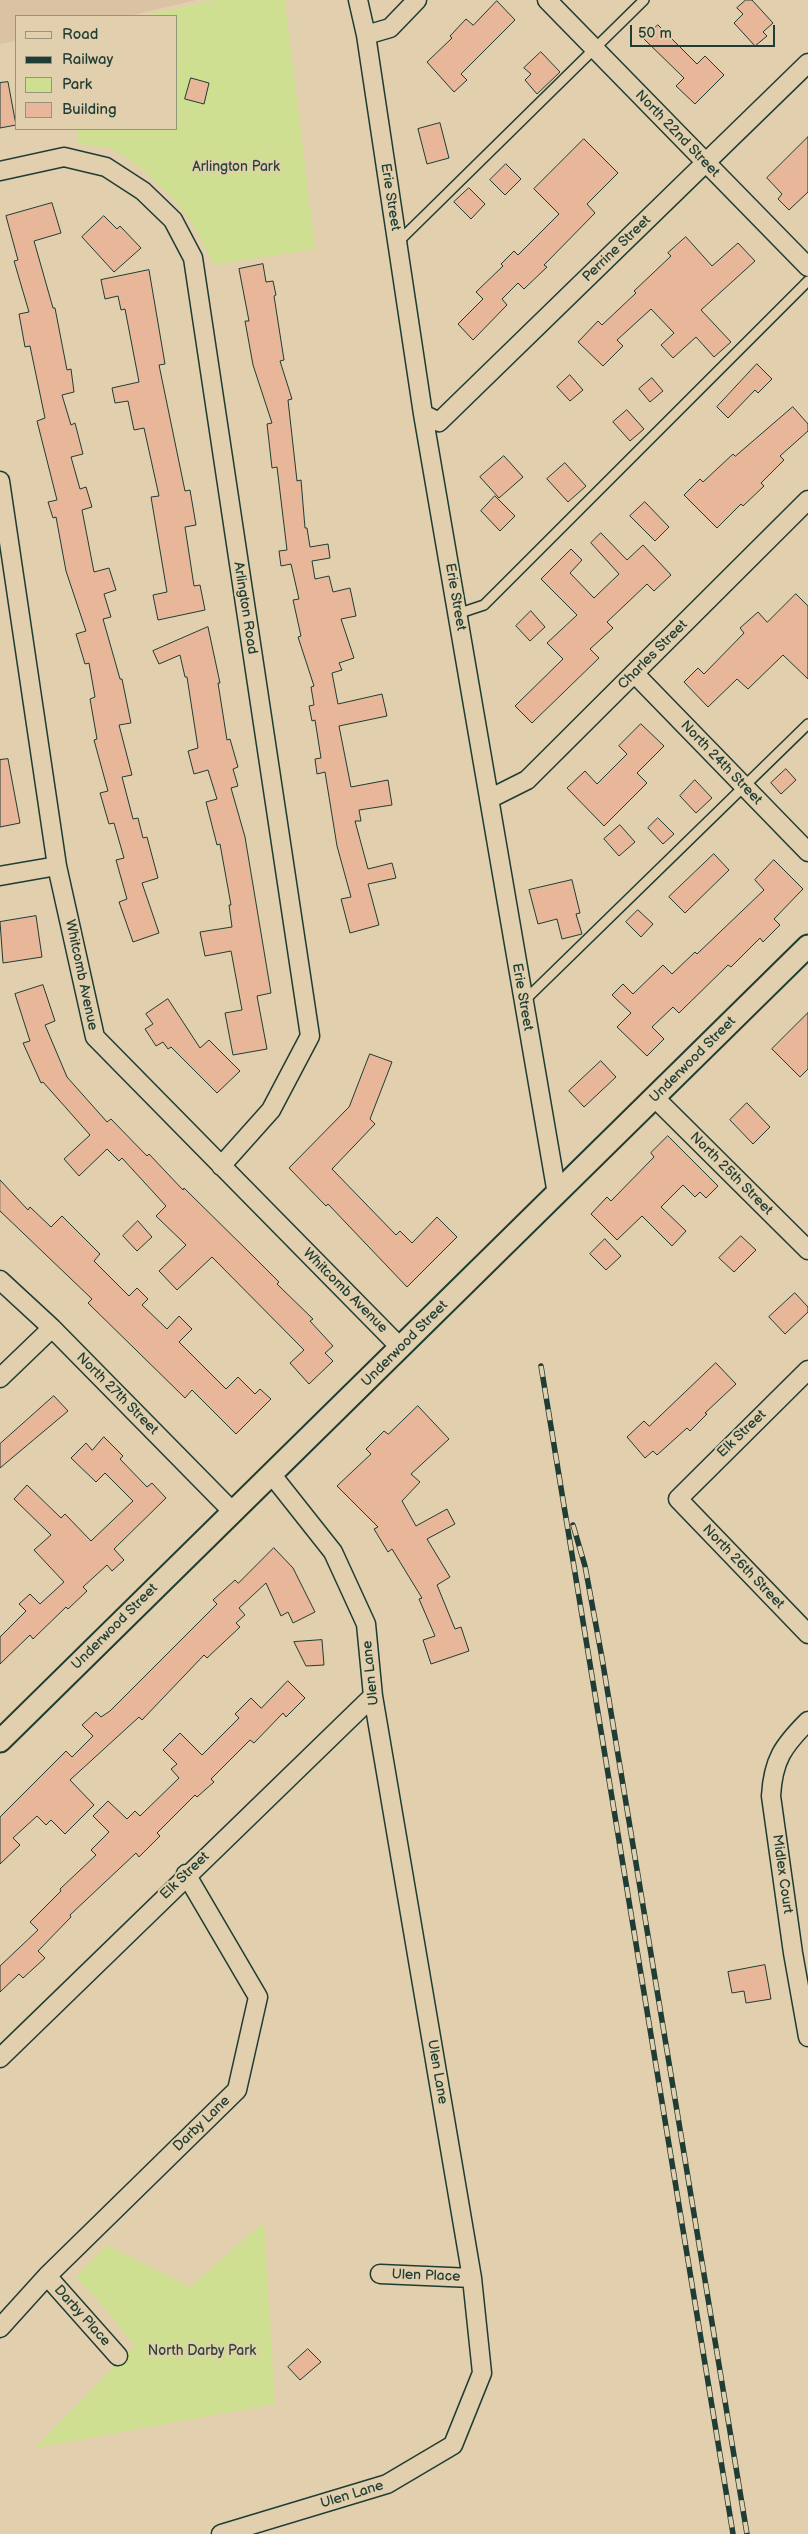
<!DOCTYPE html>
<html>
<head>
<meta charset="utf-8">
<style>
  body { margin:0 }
  #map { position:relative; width:808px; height:2534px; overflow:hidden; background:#e1cfad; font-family:"Balsamiq Sans",sans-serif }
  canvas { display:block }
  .legend { position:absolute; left:15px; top:15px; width:162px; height:115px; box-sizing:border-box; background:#e1cfad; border:1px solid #93957d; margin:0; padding:6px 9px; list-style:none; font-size:15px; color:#1f3d34 }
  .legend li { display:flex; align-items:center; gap:10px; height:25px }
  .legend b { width:25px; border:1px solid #93957d }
  .scale { position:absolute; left:630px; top:25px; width:145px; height:22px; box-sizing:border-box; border:2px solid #1f3d34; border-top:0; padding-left:6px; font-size:15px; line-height:18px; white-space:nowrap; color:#1f3d34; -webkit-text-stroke:4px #e1cfad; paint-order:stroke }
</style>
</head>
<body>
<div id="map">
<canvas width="808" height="2534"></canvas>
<ul class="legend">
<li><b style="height:6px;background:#e1cfad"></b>Road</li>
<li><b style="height:6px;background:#1f3d34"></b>Railway</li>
<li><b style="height:14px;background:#cfdf92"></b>Park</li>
<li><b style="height:14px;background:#e8b699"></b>Building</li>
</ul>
<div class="scale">50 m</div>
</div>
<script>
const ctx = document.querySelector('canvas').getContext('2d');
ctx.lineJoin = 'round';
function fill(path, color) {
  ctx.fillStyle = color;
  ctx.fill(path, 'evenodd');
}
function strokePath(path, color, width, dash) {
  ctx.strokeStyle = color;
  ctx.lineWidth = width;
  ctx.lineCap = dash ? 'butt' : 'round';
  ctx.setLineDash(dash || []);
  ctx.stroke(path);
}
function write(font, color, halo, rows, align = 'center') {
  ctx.font = font + ' "Balsamiq Sans",sans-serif';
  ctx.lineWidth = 4;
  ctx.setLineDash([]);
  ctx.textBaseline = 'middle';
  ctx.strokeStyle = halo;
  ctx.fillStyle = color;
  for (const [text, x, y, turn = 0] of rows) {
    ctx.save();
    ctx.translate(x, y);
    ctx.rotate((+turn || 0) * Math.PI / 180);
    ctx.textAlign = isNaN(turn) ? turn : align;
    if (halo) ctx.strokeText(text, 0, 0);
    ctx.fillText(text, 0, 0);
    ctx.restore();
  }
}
fill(new Path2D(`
  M0 0H196L129 16H16V41L0 44Z`), '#dbc2a2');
fill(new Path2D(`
  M214 0H285L315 249 214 265 193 224 169 194 136 164 110 148 78 144 77 129H176V16H143Z
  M264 2222 275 2404 35 2448 134 2346 106 2309 76 2277 107 2245 190 2287Z`), '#cfdf92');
const building = new Path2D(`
  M746 0H752L773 23 763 32 767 36 755 46 734 23 743 14 737 8Z
  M497 1 515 20 461 74 467 80 454 92 427 62 452 38 450 36 466 19 473 25Z
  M658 25 697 64 705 56 724 75 695 104 676 86 684 78 644 39Z
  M541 52 560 72 537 94 525 80 531 74 524 68Z
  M191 78 209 83 204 104 185 99Z
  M8 82 16 125 0 128V83Z
  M440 123 449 158 427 164 418 129Z
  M808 137V192L789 210 778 199 782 194 767 178Z
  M584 139 618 173 587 204 595 213 544 265 547 267 524 289 518 283 502 299 507 305 473 340 458 324 483 299 476 292 503 266 501 264 514 251 518 255 559 214 534 189Z
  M506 164 521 179 505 195 490 180Z
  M469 188 485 204 471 219 454 202Z
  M52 203 61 233 34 241 53 308H55L67 370 71 369 74 392 62 395 71 425 75 423 83 454 71 457 80 489 86 487 92 507 82 510 94 572 109 568 116 590 104 594 111 617 103 619 120 679H122L131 723 119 725 132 775 122 777 133 819 138 818 143 838 147 837 158 878 142 883 159 933 133 942 119 902 127 899 116 860 124 858 114 823 109 824 100 793 108 791 94 740 97 739 90 699 95 697 89 663 85 664 76 634 86 631 66 571 56 517 53 518 48 502 57 500 37 421 45 418 30 346 25 347 19 314 29 312 14 261 18 260 6 216Z
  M104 216 117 229 120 226 141 248 114 272 82 237Z
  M686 237 712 266 738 243 755 261 701 310 731 342 714 357 696 337 673 358 661 345 674 333 651 309 617 340 623 346 603 366 578 342 598 321 602 325 636 293 634 291 671 256 668 253Z
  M263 264 266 282 273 281 276 295 274 296 284 360 280 361 292 399 288 400 297 481 301 480 305 528H307L310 547 328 544 330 558 312 561 315 579 329 576 333 592 350 588 356 616 341 619 354 658 339 663 342 670 332 673 338 704 382 694 387 716 339 726 351 787 388 780 392 805 359 810 361 821H355L368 869 392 863 396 878 368 884 379 925 350 933 341 899 351 897 337 846 325 772 317 774 315 759 321 758 315 720 312 721 309 706 314 705 311 687 314 686 298 637 301 636 293 600 299 599 291 564 281 566 279 551 287 550 277 467 272 468 267 424 272 423 253 365 245 321H249L239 269Z
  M149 270 165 364 159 365 185 491 190 490 196 525 185 527 194 586 200 585 205 610 158 620 153 595 167 592 151 497 159 496 144 428 134 430 128 401 115 403 112 388 139 382 125 309 121 310 118 296 105 299 101 280Z
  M757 364 772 379 758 393 755 390 728 418 717 407Z
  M570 375 583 390 570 401 557 387Z
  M652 378 663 391 650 402 639 389Z
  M793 407 808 424V431L780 456 784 460 761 483 764 486 743 506 741 504 717 528 684 495 700 479 703 482 733 454 735 456Z
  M627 410 644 429 630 441 613 422Z
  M504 456 523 477 499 498 480 477Z
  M565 463 586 486 568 502 547 479Z
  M495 496 515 516 500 531 481 511Z
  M645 502 669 527 655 541 630 516Z
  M601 533 627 560 643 545 671 575 654 591 647 584 607 622 613 628 590 649 599 658 532 723 515 706 563 659 547 643 577 615 541 579 571 549 582 560 570 573 594 598 619 574 591 543Z
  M796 594 808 606V679L783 655 748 689 737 679 708 707 684 682 698 668 704 674 744 633 740 628 758 612 767 622Z
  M531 611 545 627 530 641 516 626Z
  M208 627 220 683H218L227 740 230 739 238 767 233 769 238 786 231 788 245 837 271 993 257 996 267 1049 233 1055 225 1013 242 1010 231 951 205 956 200 932 232 927 229 905H231L220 844 217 845 206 802 217 799 208 770 194 774 188 751 198 748 187 677H185L180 655 159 664 153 651Z
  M641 724 664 746 637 773 647 783 604 826 567 788 585 771 597 784 627 754 619 746Z
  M8 759 20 823 0 827V760Z
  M786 769 796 780 781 794 771 783Z
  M695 780 712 798 696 813 680 796Z
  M658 818 674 834 663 844 648 828Z
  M620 825 635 842 619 856 604 839Z
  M714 854 729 870 685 913 669 897Z
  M774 860 803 889 774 919 780 925 763 942 760 938 731 967 728 965 679 1013 673 1007 652 1027 664 1039 647 1056 617 1027 631 1013 612 995 623 984 633 994 663 965 672 974 695 952 697 954 764 890 755 880Z
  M572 880 580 913 576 914 582 934 562 939 557 919 538 924 529 890Z
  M638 910 653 924 641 937 626 922Z
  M36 916 42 957 3 963 0 922Z
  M43 985 55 1021 45 1025 67 1077 107 1122 111 1119 147 1156 149 1154 183 1190 184 1188 254 1257 279 1282 277 1284 313 1319 310 1321 333 1346 325 1353 333 1361 309 1384 290 1363 304 1350 212 1257 177 1290 159 1271 186 1245 156 1216 166 1206 122 1158 119 1161 107 1149 79 1176 64 1159 90 1135 43 1082 41 1083 23 1043 30 1041 15 994Z
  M168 999 200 1048 209 1040 240 1071 217 1093 171 1047 168 1049 163 1042 156 1046 145 1029 153 1024 146 1014Z
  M808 1013V1069L800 1077 772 1049Z
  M370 1054 392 1062 370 1119 375 1124 332 1169 396 1235 400 1231 412 1243 437 1217 457 1237 407 1287 328 1204 326 1206 289 1168 349 1107Z
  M601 1061 616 1077 584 1107 569 1091Z
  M747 1103 770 1127 753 1144 730 1120Z
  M668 1136 718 1186 706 1198 700 1192 695 1197 683 1185 661 1207 686 1231 672 1246 642 1216 617 1240 591 1214 607 1197 611 1201 654 1157 651 1153Z
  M0 1180 28 1210 30 1207 51 1227 62 1216 100 1254 94 1261 129 1296 137 1288 148 1299 142 1305 167 1329 179 1316 192 1329 179 1342 226 1389 238 1377 255 1394 260 1389 271 1399 236 1434 192 1390 185 1398 88 1303 92 1299 0 1211Z
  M138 1221 152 1237 137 1251 123 1236Z
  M741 1236 756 1250 734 1272 719 1258Z
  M605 1239 621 1256 606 1270 590 1254Z
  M795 1293 808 1307V1312L785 1334 769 1317Z
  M716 1363 736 1384 705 1413 707 1414 690 1431 687 1428 657 1455 653 1451 645 1458 627 1437 644 1421 649 1426Z
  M54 1396 68 1411 0 1468V1444Z
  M418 1406 449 1439 411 1474 420 1482 402 1501 416 1526 447 1509 455 1524 427 1539 450 1577 437 1585 455 1629 461 1627 469 1651 431 1664 423 1640 435 1636 419 1599 422 1598 392 1549 388 1552 374 1529 378 1527 337 1486 371 1454 366 1449 384 1431 388 1434Z
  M104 1437 123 1456 120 1459 147 1487 152 1483 166 1498 114 1549 124 1560 112 1571 107 1565 83 1587 87 1591 68 1609 66 1607 33 1639 30 1635 0 1664V1637L26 1611 19 1604 30 1594 40 1604 64 1582 34 1550 51 1535 14 1499 27 1485 61 1518 65 1514 91 1541 133 1501 105 1473 96 1482 71 1458 86 1443 92 1450Z
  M274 1548 293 1568 315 1612 293 1623 288 1612 281 1616 266 1583 239 1608 245 1615 236 1623 240 1627 207 1658 204 1655 142 1720 139 1717 70 1780 94 1805 65 1834 51 1820 46 1825 37 1816 13 1838 20 1845 0 1864V1817L66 1751 72 1757 93 1736 82 1725 96 1712 101 1717 110 1711 217 1604 213 1600 235 1580 238 1583Z
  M322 1640 324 1665 306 1666 294 1642Z
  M288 1681 305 1698 286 1717 283 1713 254 1743 250 1740 211 1779 214 1782 197 1797 195 1795 157 1833 160 1836 139 1857 136 1853 70 1915 71 1917 38 1951 45 1958 23 1978 19 1974 0 1992V1966L38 1930 30 1922 61 1891 60 1889 96 1855 91 1850 109 1832 93 1816 108 1801 127 1819 135 1811 140 1816 179 1778 171 1769 177 1764 163 1750 180 1733 202 1755 239 1718 235 1714 251 1698 261 1708Z
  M765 1965 771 1999 746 2003 744 1991 732 1993 728 1972Z
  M308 2349 321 2362 300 2380 288 2367Z`);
fill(building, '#e8b699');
strokePath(building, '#1f3d34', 1);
const service = new Path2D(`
  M398 242 644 0
  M457 614 484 605 808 281
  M524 1001 808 724`);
const minor = new Path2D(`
  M358 0 366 35 423 414 557 1194
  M547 0 808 267
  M366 35 390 28 417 0
  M0 171 64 157 106 167 143 191 173 220 193 258 310 1036 271 1110 221 1166
  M423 414 439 422 808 63
  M0 481 57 866 95 1037 401 1348
  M634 673 808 852
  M489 799 527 780 808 500
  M0 876 57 866
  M655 1098 808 1250
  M0 1280 52 1328 232 1511
  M808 1370 678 1499 808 1634
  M0 1378 52 1328
  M808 1721C783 1746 773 1760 771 1796L793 1953 808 2037
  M0 2058 373 1696
  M380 2274 472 2278
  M47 2276 118 2356
  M0 2328 47 2276 237 2090 258 1997 186 1874
  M221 2534 387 2484 453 2445 482 2373 472 2278 373 1696 366 1624 333 1552 272 1475`);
const tertiary = new Path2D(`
  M0 1741 808 946`);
strokePath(service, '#1f3d34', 12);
strokePath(minor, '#1f3d34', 21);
strokePath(tertiary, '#1f3d34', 25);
strokePath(service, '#e1cfad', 9);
strokePath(minor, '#e1cfad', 18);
strokePath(tertiary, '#e1cfad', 21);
const rail = new Path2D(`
  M541 1366 733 2534
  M573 1525 585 1566 602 1658 747 2534`);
strokePath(rail, '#1f3d34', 5.5);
strokePath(rail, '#e1cfad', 4, [11]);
write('14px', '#1f3d34', '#e1cfad', [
  ["North 22nd Street",677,134,46],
  ["Erie Street",390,197,81],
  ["Perrine Street",617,249,-44],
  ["Erie Street",455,597,80],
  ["Arlington Road",245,608,81],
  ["Charles Street",653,655,-45],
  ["North 24th Street",721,763,46],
  ["Whitcomb Avenue",81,975,78],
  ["Erie Street",522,997,80],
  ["Underwood Street",693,1060,-45],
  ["North 25th Street",731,1174,45],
  ["Whitcomb Avenue",345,1291,45],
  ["Underwood Street",405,1344,-45],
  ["North 27th Street",117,1394,45],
  ["Elk Street",742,1434,-44],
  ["North 26th Street",743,1567,46],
  ["Underwood Street",115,1627,-45],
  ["Ulen Lane",371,1673,-96],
  ["Midlex Court",782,1874,82],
  ["Elk Street",185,1876,-44],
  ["Ulen Lane",437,2072,80],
  ["Darby Lane",202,2124,-44],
  ["Ulen Place",426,2276,2],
  ["Darby Place",82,2316,48],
  ["Ulen Lane",352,2495,-17]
]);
write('14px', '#284539', '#e1cfad', [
  ["Arlington Park",236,167],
  ["North Darby Park",202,2351]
]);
</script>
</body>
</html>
